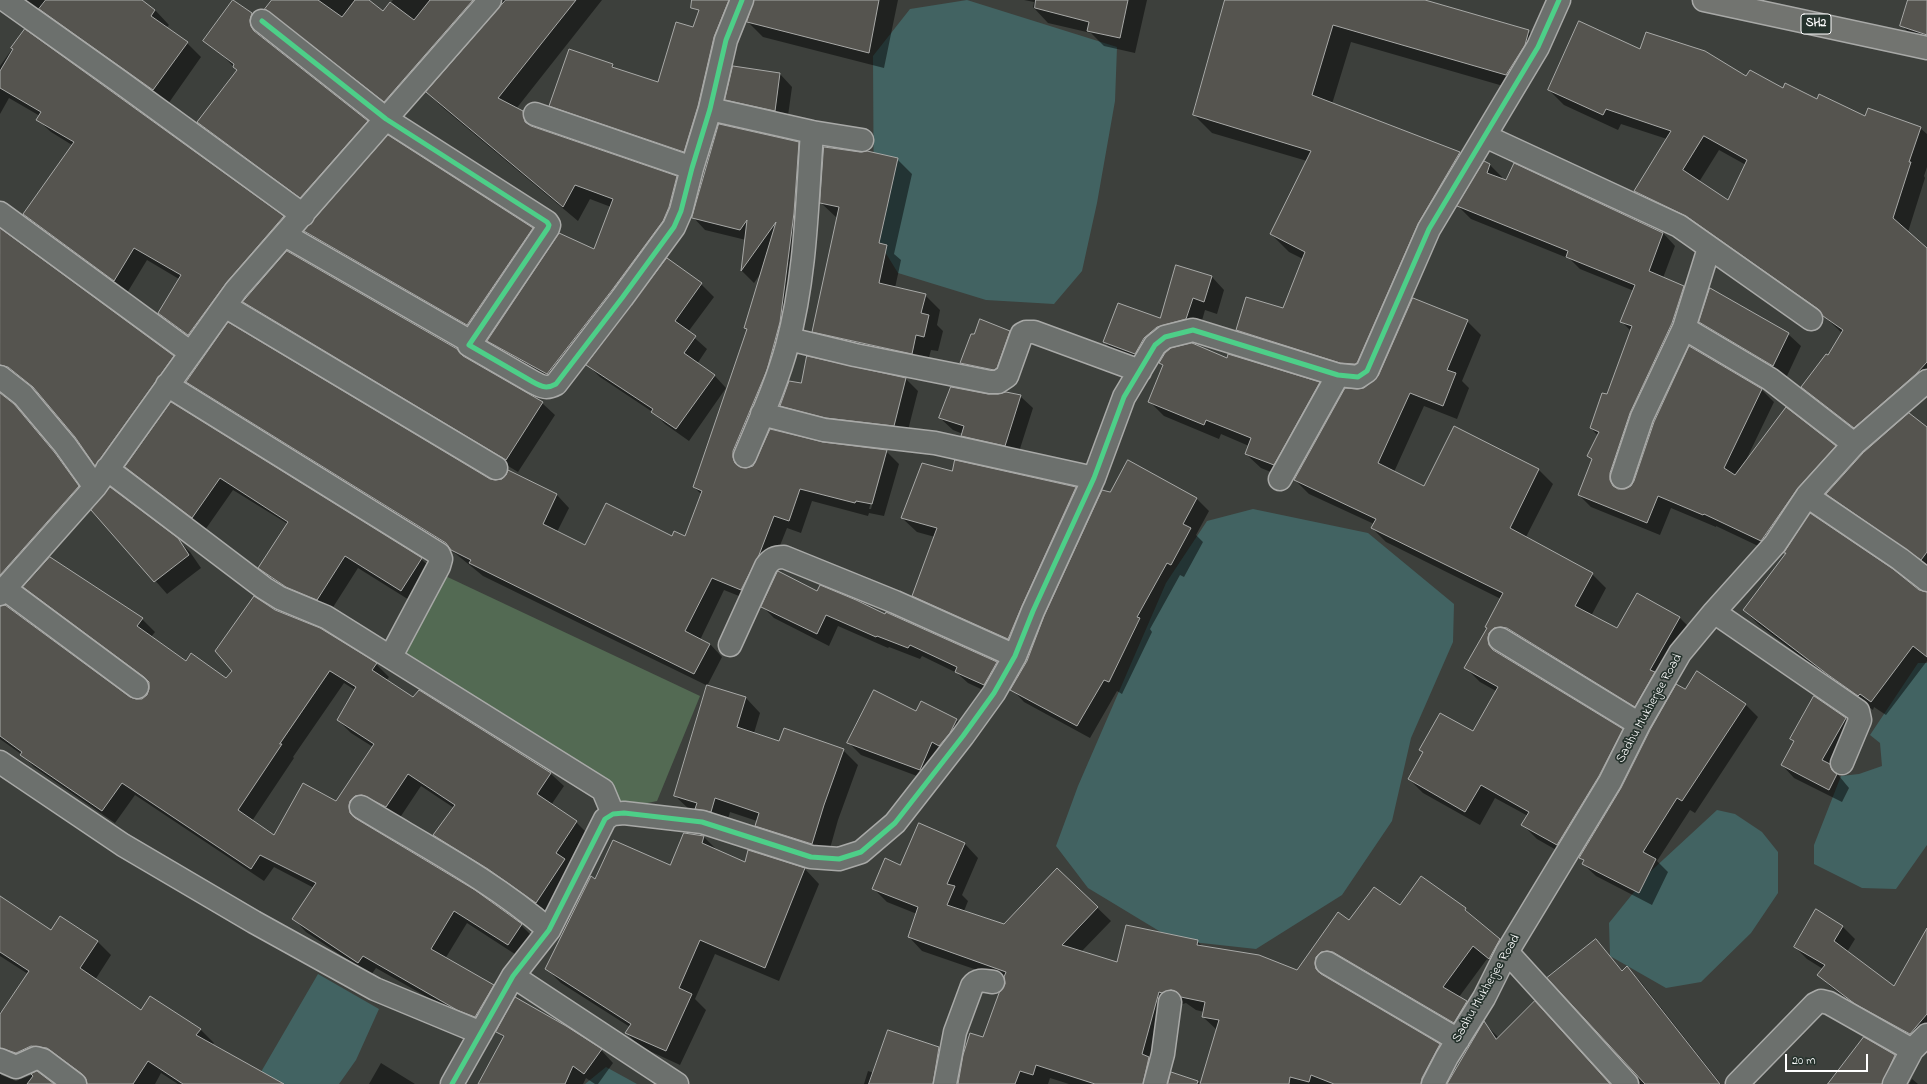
<!DOCTYPE html>
<html>
<head>
<meta charset="utf-8">
<style>
  body { margin:0 }
  #map { position:relative; width:1927px; height:1084px; overflow:hidden; background:#3d403c; font-family:"Indie Flower",sans-serif }
  canvas { display:block }
  .scale { position:absolute; left:1785px; top:1054px; width:83px; height:18px; box-sizing:border-box; border:2px solid #fff; border-top:0; padding-left:5px; font-size:12px; line-height:14px; white-space:nowrap; color:#fff; -webkit-text-stroke:3px #26332d; paint-order:stroke }
</style>
</head>
<body>
<div id="map">
<canvas width="1927" height="1084"></canvas>
<div class="scale">20 m</div>
</div>
<script>
const ctx = document.querySelector('canvas').getContext('2d');
ctx.lineJoin = 'round';
function fill(path, color) {
  ctx.fillStyle = color;
  ctx.fill(path, 'evenodd');
}
function strokePath(path, color, width, dash) {
  ctx.strokeStyle = color;
  ctx.lineWidth = width;
  ctx.lineCap = dash ? 'butt' : 'round';
  ctx.setLineDash(dash || []);
  ctx.stroke(path);
}
function write(font, color, halo, rows, align = 'center') {
  ctx.font = font + ' "Indie Flower",sans-serif';
  ctx.lineWidth = 3.5;
  ctx.setLineDash([]);
  ctx.textBaseline = 'middle';
  ctx.strokeStyle = halo;
  ctx.fillStyle = color;
  for (const [text, x, y, turn = 0] of rows) {
    ctx.save();
    ctx.translate(x, y);
    ctx.rotate((+turn || 0) * Math.PI / 180);
    ctx.textAlign = isNaN(turn) ? turn : align;
    if (halo) ctx.strokeText(text, 0, 0);
    ctx.fillText(text, 0, 0);
    ctx.restore();
  }
}
fill(new Path2D(`
  M439 573 700 696 657 801 619 809 394 665Z`), '#536a53');
fill(new Path2D(`
  M967 0 1117 47 1115 101 1097 203 1082 271 1054 304 986 300 898 273 874 234 873 56 910 9Z
  M1253 509 1368 533 1454 604 1453 642 1411 738 1392 821 1342 895 1256 949 1174 940 1088 888 1056 846 1078 786 1166 583 1207 521Z
  M1918 663H1927V845L1896 889 1862 888 1814 864V845L1841 776 1859 774 1882 766 1880 743 1870 735Z
  M1717 810 1735 814 1762 832 1778 852V893L1751 933 1701 982 1666 988 1610 956 1609 923 1651 871Z
  M318 974 379 1009 356 1060 339 1084H254Z
  M606 1067 637 1084H585Z`), '#426362');
fill(new Path2D(`
  M25 0H141L155 10 169 25 166 28 187 43 201 57 168 104Z
  M273 0H367L383 12 393 0H602L516 109 522 112 538 129 676 177 691 192 562 388 503 355 488 341 595 250 611 207 590 199 578 221 442 107 427 92 500 9 503 2 495 6 399 116 281 24 267 9Z
  M704 0H898L884 68 763 37 748 22 755 3 750 6 746 11 699 167 566 121 550 105 612 65 616 69 658 83 694 28Z
  M1024 0H1147L1135 53 1104 46 1091 33 1048 23 1033 7 1034 2Z
  M1226 0H1421L1528 31 1546 49 1542 63 1524 92 1351 42 1332 104 1460 153 1479 172 1489 164 1502 177 1501 179 1507 181 1515 165 1663 233 1675 246 1663 278 1684 287 1696 299 1622 490 1631 487 1762 390 1774 402 1747 458 1835 446 1847 459 1773 553 1716 526V527L1671 508 1660 535 1591 507 1579 495 1593 461 1588 456 1598 436 1591 428 1608 396 1631 331 1621 321 1634 291 1580 269 1570 259 1471 219 1457 205 1435 242 1374 381 1467 321 1481 335 1462 381 1469 388 1457 419 1424 406 1394 472 1424 488 1455 428 1539 470 1553 484 1526 537 1592 574 1606 588 1591 616 1617 630 1637 594 1680 618 1694 632 1649 720 1503 647 1502 656 1622 729 1636 744 1572 859 1537 839 1523 825 1528 816 1495 798 1480 825 1423 793 1409 779 1424 753 1420 750 1473 732 1496 691 1480 682 1466 668 1488 628 1501 599 1386 542 1372 528 1374 524 1309 494 1295 480 1357 390 1365 389 1374 381 1359 380 1254 348 1237 330 1284 309 1303 259 1289 252 1271 234 1307 161 1212 133 1194 115Z
  M1909 0H1927V45L1918 42 1902 26Z
  M251 14 263 26 262 39 367 121 380 134 313 209 211 135 199 122 238 71 221 54Z
  M25 31 283 217 296 230 201 348 172 326 159 313 179 279 147 260 127 293 37 227 24 214 72 145 51 132 38 120 40 116 9 98 0 114V66Z
  M1641 50 1747 77 1866 117 1920 128 1927 134V167L1924 176 1925 178 1908 232 1927 249V392L1869 442 1817 402 1802 387 1828 356 1842 333 1826 318 1702 231 1650 206 1635 191 1667 139 1621 124 1618 130 1564 105 1549 90ZM1719 150 1746 165 1728 202 1699 182Z
  M780 74 792 87 787 123 739 112 726 99Z
  M719 125 798 143 811 156 807 226 745 469 822 443 886 451 899 464 884 516 869 513 868 516 812 501 801 533 787 528 771 568 754 602 724 590 700 640 710 644 722 657 707 686 746 698 760 713 754 733 780 742 843 750 858 765 838 820 827 859 771 841 756 826 757 821 730 812 726 826 690 810 675 796 708 686 483 576 456 554 200 394 187 382 489 480 557 495 569 508 557 532 586 546 685 537 702 495 694 487 748 330 745 327 761 273 754 283 742 271 746 240 705 230 693 217ZM883 460H885L871 509H869ZM554 498H556L541 529 539 528Z
  M860 153 897 159 912 174 894 254 901 260 895 288 925 295 940 310 937 325 943 331 938 351 931 350 926 368 828 346 813 331 837 218 821 203Z
  M0 220 1 230 173 356 186 369 108 477 96 465 75 436 40 394 16 377 0 389 1 395 27 418 68 467 91 500 0 604V607L129 698 136 700 143 699 148 695 150 689V683L37 600 24 587 142 619 155 632 151 637 186 662 226 680 275 610 376 664 389 677 386 681 414 699 419 691 551 774 564 786 551 805 576 822 589 835 569 864 577 873 549 915 503 882 448 848 435 835 454 808 421 786 399 819 363 814 361 820 362 823 521 925 534 938 521 958 467 923 445 959 493 986 506 998 488 1029 471 1022 376 968 371 975 306 932 294 919 314 888 274 867 264 881 135 795 115 823 34 767 21 754 0 739ZM344 683 355 690 338 720 351 733 373 747 336 803 274 836 252 821 294 758 293 757Z
  M532 229 545 241 480 337 318 244 305 231Z
  M1177 266 1212 277 1224 290 1217 314 1205 310 1199 331 1170 340 1148 366 1117 354 1104 342 1160 319Z
  M701 284 714 297 688 332 707 349 697 364 714 375 726 388 689 441 665 424 654 413 600 377 588 365Z
  M244 302 457 349 467 359 542 403 555 415 518 472 257 314Z
  M1700 322 1788 334 1801 346 1786 378 1713 335Z
  M1009 332 1022 344 1009 380 973 375 961 363Z
  M1228 360 1319 383 1334 398 1288 479 1261 468 1246 454 1249 446 1221 434 1219 439 1164 416 1149 401 1163 366 1160 363Z
  M906 379 918 391 906 438 793 418 781 405 802 384Z
  M988 395 1020 396 1033 408 1017 458 975 448 963 436V434L953 430 940 418Z
  M171 404 421 559 434 571 414 603 358 568 330 612 299 599 272 580 260 568 288 524 233 490 205 530 139 479 126 467Z
  M1927 428V566L1841 508 1827 494Z
  M956 461 1076 488 1090 502 1023 653 928 610 913 596 935 537 917 532 902 518 953 472Z
  M1110 493 1197 499 1209 511 1196 535 1203 542 1184 577 1180 575 1150 629 1152 632 1122 694 1117 691 1090 738 1024 702 1012 689 1028 661Z
  M93 510 177 539 190 552 201 568 167 594Z
  M1785 552 1927 593V661L1886 715 1874 707 1873 710 1842 688 1758 624 1744 610 1787 554Z
  M817 592 885 615 890 614 997 663 1009 674 996 696 968 683 957 673 922 656 920 659 889 647 888 648 838 626 829 646 774 618 762 606Z
  M1698 673 1746 705 1758 717 1695 813 1690 810 1657 861 1668 872 1652 905 1596 876 1583 864 1584 862 1580 857Z
  M916 713 956 719 969 732 933 782 861 755 849 743Z
  M1845 719 1858 731 1835 771 1849 788 1842 802 1794 778 1782 765 1794 742 1791 738Z
  M920 824 965 844 978 858 962 895 968 901 964 911 1004 925 1058 870 1111 921 1081 952 1118 964 1197 941 1203 947 1297 971 1349 921 1400 907 1421 878 1465 909 1513 953 1503 972 1487 959 1459 997 1467 1002 1480 1015 1467 1036 1329 971 1328 979 1440 1045 1453 1058 1440 1084H1169L1172 1073 1201 1084 1217 1030 1203 1017 1204 1012 1196 1010 1186 1003 1176 1006 1159 1084H1069L1050 1078 1048 1084H959L984 1038 1006 985V980L922 951 909 937 917 914 887 902 874 889 901 866Z
  M685 834 704 837 718 851 745 864 749 851 805 869 819 884 779 981 715 954 695 999 706 1010 680 1065 641 1047 626 1033 630 1027 561 983 547 969 596 881 670 866Z
  M0 898 51 931 97 941 111 955 95 980 141 1012 200 1029 214 1043 212 1045 272 1084H178L161 1073 155 1084H88V1080L61 1061 2 1068 1 1075 16 1081 37 1073 53 1084H0V1011L1 1012 28 974 0 956Z
  M1817 910 1843 927 1855 939 1847 952 1894 987 1927 940V1041L1922 1046 1869 1016 1831 987 1819 975 1823 969 1807 959 1795 947Z
  M1595 940 1623 971 1627 968 1640 981 1721 1084H1640Z
  M1548 1016 1610 1084H1448L1484 1023 1499 1038Z
  M497 1031 601 1050 613 1063 598 1084H595L586 1078 583 1084H479L504 1038Z
  M939 1048 952 1062 949 1084H864L868 1071 874 1073Z
  M1895 1056 1910 1071 1904 1084H1829Z
  M381 1063 415 1084H369Z
  M1912 1079 1918 1084H1909Z`), '#0007');
const building = new Path2D(`
  M46 0H142L155 10 151 16 188 42 153 90 39 9Z
  M233 0 252 13 250 20 251 26 254 31 368 121 300 198 197 122 237 70 233 67 234 64 203 41Z
  M272 0H318L342 17 355 0H369L383 11 390 2 414 20 430 0H473L384 102 265 9Z
  M506 0H576L498 98 523 111 525 122 531 126 677 176 669 207 663 221 612 290 547 374 487 341 559 233 594 249 613 199 575 185 563 207 426 92Z
  M692 0H729L714 37 698 106 684 152 549 106 569 49 613 64 612 67 658 82 676 22 693 27 699 10 691 8Z
  M754 0H879L869 53 747 22Z
  M1036 0H1128L1120 38 1087 31 1089 22 1035 8Z
  M1225 0H1425L1529 30 1525 45 1506 75 1333 25 1312 95 1460 152 1418 224 1357 363 1355 364 1340 363 1236 330 1246 297 1283 308 1305 252 1270 234 1311 151 1193 115Z
  M1908 0H1927V35L1900 26Z
  M1579 21 1640 49 1646 32 1705 51 1746 76 1750 70 1783 88 1785 83 1817 99 1819 94 1865 116 1868 108 1921 127 1909 162H1911L1893 218 1927 248V362L1916 374 1854 428 1801 387 1826 354 1828 355 1843 330 1823 316 1818 309 1686 216 1634 191 1671 131 1606 109 1603 115 1548 90ZM1704 136 1747 160 1728 200 1683 170Z
  M25 29 284 216 227 282 188 335 158 313 181 275 134 248 114 281 23 214 74 142 36 120 41 112 0 88V71L13 49 11 48Z
  M733 66 780 73 775 111 725 100Z
  M719 124 799 142 794 213 780 322 767 370 733 451V457L735 463 740 467 746 468 753 466 770 429 823 442 887 450 872 504 856 501 855 503 800 489 789 521 774 516 759 555 741 590 712 578 685 631 710 644 694 674 469 563 471 560 451 550 446 543 186 382 228 322 490 479 495 480 502 479 506 475 508 470 557 494 543 524 585 545 606 503 672 536 674 531 685 536 702 491 693 487 747 329 744 328 776 222 741 271 747 220 740 230 692 218Z
  M388 135 533 228 467 325 304 231Z
  M824 147 860 152 867 151 898 158 879 243 887 245 879 283 926 294 921 313 929 315 924 337 916 335 912 354 812 332 839 207 820 203Z
  M1484 161 1490 164 1487 173 1506 180 1514 163 1663 233 1649 271 1684 286 1672 323 1630 413 1610 473V480L1613 486 1618 489H1625L1631 486 1634 481 1654 422 1689 346 1762 389 1724 468 1735 475 1786 407 1836 446 1798 488 1761 541 1704 514 1703 515 1658 496 1647 523 1578 495 1592 459 1587 456 1599 432 1590 428 1602 393 1607 394 1632 326 1620 322 1635 285 1566 257 1568 251 1457 206Z
  M0 228 174 356 95 466 75 437 33 387 8 367 0 365Z
  M287 251 457 349 463 356 543 402 506 460 243 302Z
  M667 258 702 283 675 321 696 336 684 353 715 375 676 429 651 412 653 409 586 365Z
  M1176 265 1212 276 1204 302 1193 298 1186 319 1157 327 1144 338 1135 354 1103 342 1118 303 1160 318Z
  M1710 288 1789 333 1773 366 1699 322Z
  M1413 298 1468 320 1447 370 1456 373 1443 406 1410 393 1378 463 1424 486 1454 426 1539 469 1510 528 1593 573 1575 606 1617 628 1637 593 1680 617 1650 670 1655 672 1635 707 1507 628 1501 627 1494 628 1489 633 1488 638 1489 645 1493 650 1623 729 1599 776 1557 845 1521 825 1529 812 1481 785 1465 812 1408 779 1423 752 1419 750 1440 713 1473 731 1498 687 1464 668 1487 628 1485 627 1503 593 1371 528 1376 519 1294 480 1345 388 1357 389 1364 388 1378 376Z
  M980 319 1010 331 997 368 994 370 960 363 971 334H974Z
  M1192 343 1227 358 1228 354 1320 382 1274 465 1245 454 1251 438 1206 420 1204 425 1148 402 1163 365 1159 363 1165 353 1171 348Z
  M807 356 906 378 894 426 826 418 780 406 789 381 801 383Z
  M951 387 988 394H998L1006 392 1021 395 1005 446 961 436 964 426 939 418Z
  M0 393 14 404 55 453 79 486 0 575Z
  M171 402 422 558 401 591 345 556 317 600 286 587 258 568 288 522 220 478 192 518 125 467Z
  M1909 413 1927 427V552L1921 560 1826 494 1863 453Z
  M955 460 1076 487 1022 606 1008 639 912 596 937 528 901 518 922 463 952 471Z
  M1128 460 1197 498 1183 524 1191 528 1171 565 1167 563 1137 617 1140 618 1109 682 1104 680 1077 726 1010 690 1027 661 1044 616 1102 490 1110 492Z
  M110 487 178 538 189 555 154 582 91 510Z
  M1810 513 1893 569 1919 590 1927 592V657L1913 646 1871 702 1860 694 1858 696 1827 674 1743 610 1786 553H1784Z
  M50 557 143 618 137 626 186 661 191 653 226 678 232 671 215 651 254 596 275 610 320 628 377 663 372 670 413 697 419 690 551 773 537 794 577 821 556 853 565 859 536 903 488 869 433 835 455 805 408 774 386 807 362 795 355 796 350 801 349 806 350 813 355 818 475 890 522 924 508 945 454 911 431 949 494 985 475 1017 457 1010 363 956 358 963 292 919 316 883 260 855 251 869 122 783 102 811 20 755 22 752 0 736V606L5 605 130 697 136 699H142L147 695 149 689V682L144 677 23 587ZM330 671 356 687 337 720 374 744 336 801 303 783 274 835 238 810 282 744H280Z
  M778 571 817 591 820 585 856 600 885 614 886 612 890 614 997 662 984 685 955 672 957 667 910 645 908 648 877 636 876 637 826 615 817 634 761 607Z
  M1697 671 1746 704 1682 801 1677 798 1643 852 1656 859 1639 893 1582 864 1584 860 1579 858 1621 788 1650 730 1676 684 1685 689Z
  M707 685 746 697 737 727 779 741 784 728 844 749 824 805 812 844 755 826 759 813 715 798 711 812 695 809 697 803 674 796Z
  M874 690 916 711 921 701 957 719 950 733 939 746 932 742 920 770 847 743Z
  M1814 696 1846 718 1822 760 1830 764 1832 770 1837 774 1829 790 1781 765 1794 741 1790 739Z
  M919 823 965 843 947 884 955 886 947 905 1004 924 1057 868 1098 907 1062 945 1117 962 1126 925 1198 940 1197 945 1259 955 1297 970 1338 912 1349 920 1374 887 1400 905 1421 876 1466 908 1465 910 1500 939 1489 959 1473 946 1443 987 1467 1001 1454 1023 1333 952 1327 951 1321 952 1316 957 1315 963 1316 969 1321 974 1440 1044 1422 1078 1421 1084H1334L1311 1075 1309 1082 1290 1077 1289 1084H1200L1219 1020 1202 1017 1205 1002 1181 997 1177 992 1171 990 1162 993 1159 992 1142 1054 1149 1057 1143 1084H1095L1036 1065 1033 1075 1020 1071 1015 1084H958L963 1055 970 1033 983 1037 999 993 1005 984 1004 977 1006 972 908 937 918 907 872 889 885 858 900 865Z
  M684 833 704 836 702 843 745 862 748 850 805 868 765 968 700 940 679 988 692 994 666 1051 625 1033 631 1024 545 969 591 876 595 879 613 840 670 865Z
  M0 896 51 930 60 916 98 941 80 968 141 1010 150 996 201 1029 196 1035 284 1084H183L148 1061 133 1084H87L86 1079 82 1074 47 1048 31 1046 16 1053 0 1048V1014L29 971 0 952Z
  M1816 909 1843 926 1834 941 1894 986 1927 928V1014L1910 1034 1855 1004 1817 975 1825 965 1794 947Z
  M1596 939 1622 971 1627 966 1720 1084H1645L1547 978Z
  M515 997 566 1026 602 1049 584 1074 573 1066 565 1084H478L504 1036 496 1032Z
  M1535 1001 1610 1084H1447L1484 1021 1496 1039Z
  M888 1030 939 1047 933 1084H869Z
  M1864 1037 1895 1055 1882 1084H1828Z
  M37 1071 54 1084H27L33 1076 31 1074Z
  M1171 1072 1198 1081 1197 1084H1168Z`);
fill(building, '#55544f');
strokePath(building, '#a8a9a7', 1);
const minor = new Path2D(`
  M5 0 119 81 303 215
  M262 21 386 119 547 222 549 225 548 228 469 345 533 382C542 387 547 389 556 384L622 298 674 227 681 211 692 168 710 109 726 40 742 0
  M710 109 812 132 862 140
  M535 114 692 168
  M1485 136 1679 226 1811 319
  M0 213 191 353
  M285 235 471 342
  M225 306 496 468
  M1684 328 1770 379 1854 444
  M789 339 855 355 990 382H998L1007 376 1022 334 1026 332H1034L1140 371
  M0 377 23 395 65 445 95 487
  M167 385 439 554 441 559 439 566 391 656
  M762 414 824 430 935 443 1094 478
  M745 456C760 420 777 383 787 346 806 276 807 203 812 132
  M107 469 264 588 280 598 326 617 603 790 613 814
  M1622 477 1642 417 1684 328 1709 248
  M1280 479 1338 375
  M1807 496 1900 559 1927 580
  M5 589 137 687
  M0 594 95 487 236 290 490 0
  M1714 612 1858 711 1860 720 1842 763
  M1500 639 1639 724
  M730 645 766 566C771 559 775 557 784 557L895 602 1015 656
  M0 762 123 845 254 922 375 989 481 1033
  M361 807C425 846 493 881 549 930
  M1507 952 1627 1084
  M1327 963 1458 1040
  M513 976 677 1084
  M0 1060 16 1067 36 1058 43 1060 75 1084
  M452 1084 513 976 549 930 605 819 613 814 624 813 702 822 811 857 839 859 861 852 895 823 963 736 994 693 1015 656 1033 611 1094 478 1124 397 1155 345 1165 337 1193 330 1338 375 1358 377 1367 371 1429 229 1538 47 1559 0
  M945 1084 955 1032 972 986C978 978 985 981 993 982
  M1155 1084 1163 1054 1170 1002
  M1433 1084 1447 1057 1484 998 1507 952 1610 782 1639 724 1680 653 1714 612 1775 544 1807 496 1854 444 1927 381
  M1737 1084 1815 1004 1821 1001 1829 1003 1912 1050 1927 1035
  M1894 1084 1912 1050`);
const primary = new Path2D(`
  M1704 0 1927 48`);
strokePath(minor, '#a8a9a7', 25);
strokePath(primary, '#a8a9a7', 25);
strokePath(minor, '#6c706d', 22);
strokePath(primary, '#727470', 22);
strokePath(new Path2D(`
  M262 21 386 119 547 222 549 225 548 228 469 345 533 382C542 387 547 389 556 384L622 298 674 227 681 211 692 168 710 109 726 40 742 0
  M452 1084 513 976 549 930 605 819 613 814 624 813 702 822 811 857 839 859 861 852 895 823 963 736 994 693 1015 656 1033 611 1094 478 1124 397 1155 345 1165 337 1193 330 1338 375 1358 377 1367 371 1429 229 1538 47 1559 0`), '#4dcf88', 5);
for (const [x, y, w] of [
  [1816,24,30]
]) {
  const box = new Path2D();
  box.roundRect(x - w / 2, y - 10, w, 20, 3);
  ctx.fillStyle = '#26332d';
  ctx.fill(box);
  strokePath(box, '#fff', 1);
}
write('bold 12px', '#fff', null, [
  ["SH2",1816,24]
]);
write('13px', '#fff', '#26332d', [
  ["Sadhu Mukherjee Road",1650,709,-61],
  ["Sadhu Mukherjee Road",1487,989,-60]
]);
</script>
</body>
</html>
